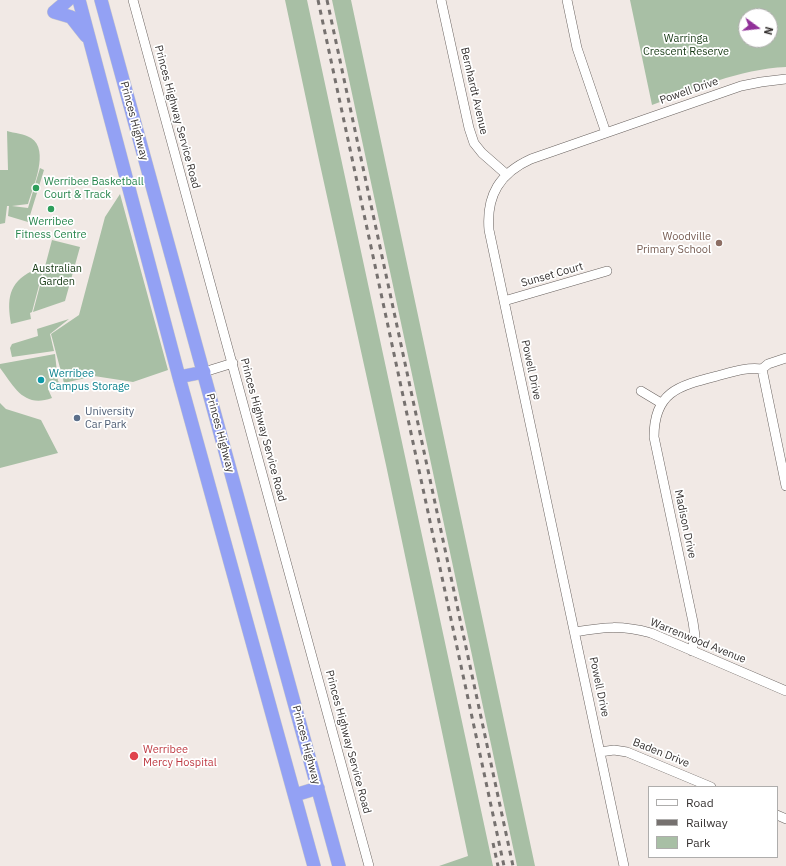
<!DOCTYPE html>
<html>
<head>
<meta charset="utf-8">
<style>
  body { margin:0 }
  #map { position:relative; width:786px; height:866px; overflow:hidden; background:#f1e9e5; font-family:"IBM Plex Sans",sans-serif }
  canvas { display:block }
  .legend { position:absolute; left:648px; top:786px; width:130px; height:72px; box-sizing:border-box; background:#fff; border:1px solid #aeadac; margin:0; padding:5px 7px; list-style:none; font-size:12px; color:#353130 }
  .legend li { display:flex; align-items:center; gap:8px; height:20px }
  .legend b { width:20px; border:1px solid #aeadac }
  .north { position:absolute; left:738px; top:8px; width:40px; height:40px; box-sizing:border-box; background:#fff; border:1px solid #aeadac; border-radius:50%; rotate:105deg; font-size:11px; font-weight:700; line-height:16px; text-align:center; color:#353130 }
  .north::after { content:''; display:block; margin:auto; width:14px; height:18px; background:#913199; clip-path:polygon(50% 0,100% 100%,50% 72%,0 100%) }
</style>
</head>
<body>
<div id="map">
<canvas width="786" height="866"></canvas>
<ul class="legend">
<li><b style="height:5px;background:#fff"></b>Road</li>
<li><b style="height:5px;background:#76716f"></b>Railway</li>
<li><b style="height:11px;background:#a8bfa5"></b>Park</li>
</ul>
<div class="north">N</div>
</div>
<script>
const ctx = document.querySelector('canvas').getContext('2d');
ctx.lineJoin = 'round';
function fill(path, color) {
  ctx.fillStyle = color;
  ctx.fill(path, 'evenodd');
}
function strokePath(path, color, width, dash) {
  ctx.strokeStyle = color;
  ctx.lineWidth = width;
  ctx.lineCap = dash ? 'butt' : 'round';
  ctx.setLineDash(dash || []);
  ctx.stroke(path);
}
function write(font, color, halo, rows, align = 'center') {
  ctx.font = font + ' "IBM Plex Sans",sans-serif';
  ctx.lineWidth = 3.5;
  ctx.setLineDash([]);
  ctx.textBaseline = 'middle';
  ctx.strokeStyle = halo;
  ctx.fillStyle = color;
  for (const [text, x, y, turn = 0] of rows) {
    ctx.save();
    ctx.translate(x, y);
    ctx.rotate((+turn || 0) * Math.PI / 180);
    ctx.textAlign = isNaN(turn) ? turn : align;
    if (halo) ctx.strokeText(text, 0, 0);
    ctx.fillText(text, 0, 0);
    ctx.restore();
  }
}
fill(new Path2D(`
  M285 0H307L493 866H439L468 856 386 465 319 160Z
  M332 0H351L535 866H517Z
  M630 0H786V67C739 69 695 89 652 105ZM746 16H770V40H746Z
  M7 131C14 133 25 134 31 138 50 150 33 187 28 204L12 206 28 208 40 168 44 170 28 222 8 216 9 206H7L5 223 0 224V170H8Z
  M120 194 168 370 133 382 94 376 64 383 51 334 79 315 105 217Z
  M52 240 80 247 65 301 33 312Z
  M32 271 42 274 32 312 30 313 31 319 11 324C7 300 8 283 32 271Z
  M69 319 50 334 54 351 12 357 10 348 12 344 38 336 37 329Z
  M55 354 58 381 60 383 48 389 52 398C24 408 15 388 0 368V364Z
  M0 403 6 409 41 420 58 453 0 468Z`), '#a8bfa5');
const minor = new Path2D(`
  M133 0 369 866
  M441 0 469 128 474 143 482 153 506 174
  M567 0 577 48 606 133
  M504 301 607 271
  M762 369 786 486
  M204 372 233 363
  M641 391 661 403
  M575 632C604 627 621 625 651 633L786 691
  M692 651 695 636 693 622 654 437C654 392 678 386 717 376 732 372 746 367 762 369L768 364 786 358
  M600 752 614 750 627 752 711 787
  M777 815 786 819
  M624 866 489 230C486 195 500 173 531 159L741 86 761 82 786 79`);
const highway = new Path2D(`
  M79 0 179 377 314 866
  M101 0 339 866
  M54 12 71 17 86 36
  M54 12 68 0
  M179 377 204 372
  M295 795 318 788`);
strokePath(minor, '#69625f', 10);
strokePath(highway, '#cac9c9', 14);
strokePath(minor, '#fff', 9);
strokePath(highway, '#93a1f4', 13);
strokePath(new Path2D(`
  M318 0 504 866
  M327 0 513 866
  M493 843 498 866`), '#76716f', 3, [5, 5]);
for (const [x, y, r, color] of [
  [36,188,4,"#2e9e5b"],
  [51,209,4,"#2e9e5b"],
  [719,243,4,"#8d6e63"],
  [41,380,4,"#0f9aa8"],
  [77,418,4,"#5c6f8a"],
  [134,756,5,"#e0444e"]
]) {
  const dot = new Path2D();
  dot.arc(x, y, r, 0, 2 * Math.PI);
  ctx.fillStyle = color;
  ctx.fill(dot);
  strokePath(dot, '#fff', 1.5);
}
write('11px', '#163914', '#fff', [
  ["Warringa",686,39],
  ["Crescent Reserve",686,52],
  ["Australian",57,269],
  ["Garden",57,282]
]);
write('11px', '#353130', '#fff', [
  ["Bernhardt Avenue",474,91,77],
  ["Powell Drive",689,91,-19],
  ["Princes Highway Service Road",177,117,75],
  ["Princes Highway",134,121,75],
  ["Sunset Court",552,275,-16],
  ["Powell Drive",531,370,78],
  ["Princes Highway Service Road",263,430,75],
  ["Princes Highway",220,433,75],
  ["Madison Drive",685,524,78],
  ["Warrenwood Avenue",698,641,22],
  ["Powell Drive",599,687,78],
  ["Princes Highway Service Road",348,742,75],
  ["Princes Highway",306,745,75],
  ["Baden Drive",661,753,22]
]);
write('11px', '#27864d', '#fff', [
  ["Werribee Basketball",44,182],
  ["Court & Track",44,195],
  ["Werribee",51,222,"center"],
  ["Fitness Centre",51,235,"center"]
], 'left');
write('11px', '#785e54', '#fff', [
  ["Woodville",711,237],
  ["Primary School",711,250]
], 'right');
write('11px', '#0d838f', '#fff', [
  ["Werribee",49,374],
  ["Campus Storage",49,387]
], 'left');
write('11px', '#4e5e75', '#fff', [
  ["University",85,412],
  ["Car Park",85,425]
], 'left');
write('11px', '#be3a42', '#fff', [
  ["Werribee",143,750],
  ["Mercy Hospital",143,763]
], 'left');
</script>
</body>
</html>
